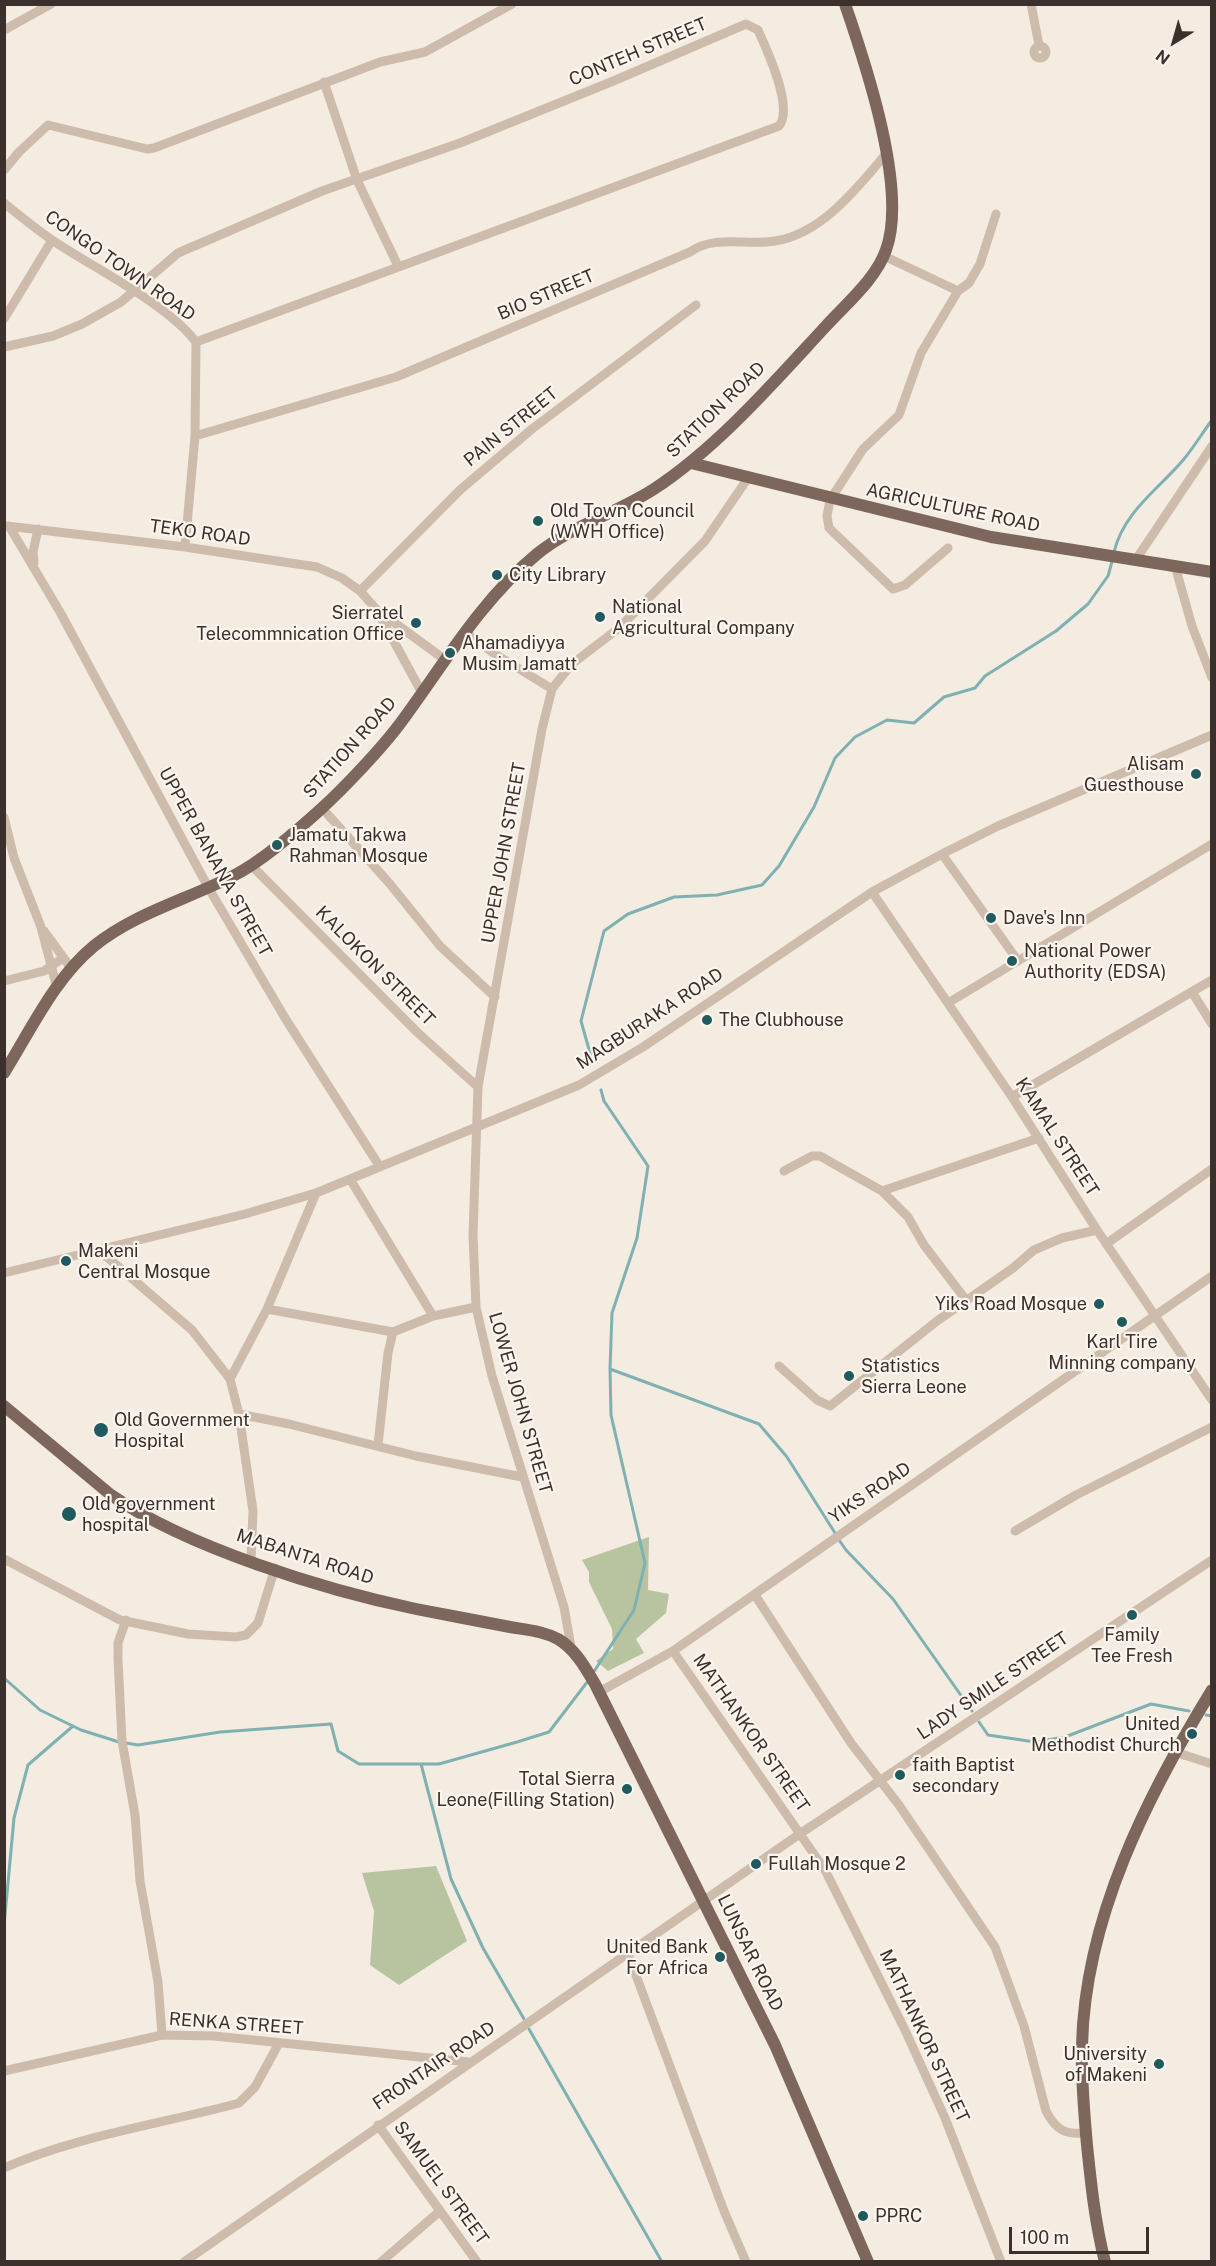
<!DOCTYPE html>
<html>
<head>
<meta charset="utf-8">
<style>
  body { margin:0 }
  #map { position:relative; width:1216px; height:2266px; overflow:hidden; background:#f4ebe1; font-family:"Public Sans",sans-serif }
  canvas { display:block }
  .frame { position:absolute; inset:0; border:6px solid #3b302b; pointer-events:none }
  .north { position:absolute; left:1144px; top:12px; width:60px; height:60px; -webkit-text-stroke:4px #fbf5ee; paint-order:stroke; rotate:217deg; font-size:16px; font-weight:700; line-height:24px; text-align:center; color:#3b302b }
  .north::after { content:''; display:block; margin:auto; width:21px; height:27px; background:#3b302b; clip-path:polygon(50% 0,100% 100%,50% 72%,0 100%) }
  .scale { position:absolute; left:1009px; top:2227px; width:140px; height:27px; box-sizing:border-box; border:3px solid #3b302b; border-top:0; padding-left:8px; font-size:18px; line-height:21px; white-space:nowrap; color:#3b302b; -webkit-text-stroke:4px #fbf5ee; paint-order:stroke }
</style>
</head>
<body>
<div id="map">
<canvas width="1216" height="2266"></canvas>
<div class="frame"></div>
<div class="north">N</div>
<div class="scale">100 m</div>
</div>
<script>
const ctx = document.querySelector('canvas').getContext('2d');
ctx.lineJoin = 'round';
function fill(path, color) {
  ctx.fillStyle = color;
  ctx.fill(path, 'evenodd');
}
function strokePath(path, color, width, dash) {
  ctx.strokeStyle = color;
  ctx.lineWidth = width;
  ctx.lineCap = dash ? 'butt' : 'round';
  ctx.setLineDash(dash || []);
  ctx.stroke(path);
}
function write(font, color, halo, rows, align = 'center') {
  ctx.font = font + ' "Public Sans",sans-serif';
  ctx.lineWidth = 4.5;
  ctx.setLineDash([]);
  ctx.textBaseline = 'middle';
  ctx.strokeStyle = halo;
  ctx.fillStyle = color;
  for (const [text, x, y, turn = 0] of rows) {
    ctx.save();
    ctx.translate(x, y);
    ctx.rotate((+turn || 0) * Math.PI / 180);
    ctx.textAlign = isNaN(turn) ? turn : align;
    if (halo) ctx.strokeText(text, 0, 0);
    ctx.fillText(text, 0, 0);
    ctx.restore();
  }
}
fill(new Path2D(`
  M649 1537 648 1590 669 1594 666 1613 636 1639 644 1653 608 1671 596 1661 613 1649 612 1629 589 1582V1572L582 1560Z
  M436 1866 467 1941 399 1985 370 1965 374 1911 362 1873Z`), '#b8c4a0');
strokePath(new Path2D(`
  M1114 552C1124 511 1159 489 1184 459 1194 447 1203 432 1212 420
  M592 1060 581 1021 604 931 628 914 674 897 717 895 762 885 779 866 814 807 835 758 855 737 887 720 914 723 944 697 975 688 985 676 1056 631 1088 604 1108 576 1113 558
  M610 1369 759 1424 787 1457 835 1533
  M839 1540 846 1550 893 1599 972 1711
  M593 1673 634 1610 645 1563 611 1415 610 1369 612 1313 637 1238 648 1166 604 1101 601 1090
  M4 1678 40 1710 81 1730 119 1742
  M1206 1715 1212 1716
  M979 1722 988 1735 1035 1742 1065 1737 1151 1704 1189 1711
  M126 1743 138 1745 220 1732 331 1724 338 1751 359 1764H439L517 1742 549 1732 588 1681
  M421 1764 451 1879 483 1948 524 2019
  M4 1926 14 1818 28 1765 73 1726
  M529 2029 662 2262`), '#7fb0b2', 3);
strokePath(new Path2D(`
  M1031 4 1039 45
  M4 30 51 4
  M1034 52a6 6 0 1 1 12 0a6 6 0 1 1-12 0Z
  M324 82 357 180 398 266
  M4 170 19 152 48 125 147 149 154 148 380 62 425 52 512 4
  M4 203C20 216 36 229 52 240 95 269 166 303 196 342L195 436 185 547
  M884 256 958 291
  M4 319 52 240
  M4 347 53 336 82 324 121 302 178 253 322 191 460 143 611 82 746 24 758 30C767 50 794 107 779 126L196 342
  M195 436 396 377 690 252C716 234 746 246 775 241 822 234 858 187 886 154
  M7 526 185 547 317 567 342 578 360 591 377 610 444 659
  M9 526 60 612 208 887 285 1018 380 1167
  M948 548 905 585 893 589 829 528 827 516 830 500 863 449 899 415 921 353 958 291 969 283 980 264 996 214
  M1135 561 1212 446
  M34 563 33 552 38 529
  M1175 566 1192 626 1212 678
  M360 591 460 490 532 429 696 305
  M378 612 422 693
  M465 632 495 654 552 689
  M322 808 390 884 440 946 495 997
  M4 817 14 858 41 927 57 988
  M942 854 1018 961
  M251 865 417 1032 478 1087
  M872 892 1012 1097 1097 1230 1212 1400
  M44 931 71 968
  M4 981 44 971 63 958
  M1192 992 1212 1024
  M948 1003 1212 844
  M1012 1097 1212 980
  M784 1171 812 1156H820L882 1191 908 1217 924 1245 966 1300
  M350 1179 433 1316
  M882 1191 1039 1138
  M1106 1244 1212 1169
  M100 1251 192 1330 230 1379 239 1414 253 1511 251 1560
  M4 1273 245 1214 316 1193 579 1085 643 1047 872 892 942 854 998 826 1212 735
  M267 1309 393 1332 433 1316 476 1307
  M779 1366 817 1400 830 1406 937 1321 1013 1268 1034 1250 1062 1238 1097 1230
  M230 1379 267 1309 316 1193
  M239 1414 289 1424 416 1456 522 1477
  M378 1445 388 1353 393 1332
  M1015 1531 1076 1495 1212 1427
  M4 1559 120 1620 188 1634 236 1637 246 1635 258 1623 275 1568
  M755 1595 851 1743 899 1805 995 1947 1024 2026 1046 2111C1056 2130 1065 2135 1086 2133
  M126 1620 118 1643V1659L122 1741 135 1815 140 1881 158 1982 162 2035
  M571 1647 564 1607 492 1376 476 1307 473 1235 478 1087 542 729 552 689 559 680 572 664 619 628 705 541 748 478
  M673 1651 825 1870 905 2030 945 2118 1001 2262
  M599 1692 673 1651 1212 1276
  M1175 1752 1212 1764
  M628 1954 724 2211 746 2262
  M4 2071 162 2035 214 2036 469 2062
  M378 2125 477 2262
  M4 2168C73 2137 165 2123 239 2103L255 2087 279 2043
  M184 2262 801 1833 1212 1560
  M381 2262 440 2211`), '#cdbbac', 9);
strokePath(new Path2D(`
  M691 463 991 537 1212 572
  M4 1073C31 1030 54 979 94 946 135 913 186 900 233 876 264 860 295 832 321 809 345 787 383 747 402 721 444 664 481 600 537 554 571 526 617 513 654 489 718 447 774 382 826 326 846 304 876 279 886 250 908 190 866 65 845 4
  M4 1406 111 1495C188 1548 325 1590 416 1609 447 1615 479 1621 510 1627 527 1630 543 1631 558 1639 575 1649 585 1667 595 1684L775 2045 868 2262
  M1105 2262C1095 2223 1091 2184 1087 2145 1084 2112 1081 2078 1082 2045 1085 1918 1147 1796 1212 1690`), '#7d675c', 12);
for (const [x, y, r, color] of [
  [538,521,6,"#1f5a5e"],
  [497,575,6,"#1f5a5e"],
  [600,617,6,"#1f5a5e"],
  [416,623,6,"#1f5a5e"],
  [450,653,6,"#1f5a5e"],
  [1196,774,6,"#1f5a5e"],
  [277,845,6,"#1f5a5e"],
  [991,918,6,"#1f5a5e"],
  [1012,961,6,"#1f5a5e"],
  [707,1020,6,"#1f5a5e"],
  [66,1261,6,"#1f5a5e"],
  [1099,1304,6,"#1f5a5e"],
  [1122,1322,6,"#1f5a5e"],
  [849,1376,6,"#1f5a5e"],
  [101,1430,8,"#1f5a5e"],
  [69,1514,8,"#1f5a5e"],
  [1132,1615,6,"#1f5a5e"],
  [1192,1734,6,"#1f5a5e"],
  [900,1775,6,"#1f5a5e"],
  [627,1789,6,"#1f5a5e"],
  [756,1864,6,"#1f5a5e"],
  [720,1957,6,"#1f5a5e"],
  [1159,2064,6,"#1f5a5e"],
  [863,2216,6,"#1f5a5e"]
]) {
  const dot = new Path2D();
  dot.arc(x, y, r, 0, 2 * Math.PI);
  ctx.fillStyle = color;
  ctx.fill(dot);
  strokePath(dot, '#fbf5ee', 2);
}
write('18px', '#3b302b', '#fbf5ee', [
  ["CONTEH STREET",638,52,-23],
  ["CONGO TOWN ROAD",120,266,35],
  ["BIO STREET",546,295,-23],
  ["STATION ROAD",716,410,-44],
  ["PAIN STREET",511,427,-39],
  ["AGRICULTURE ROAD",953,508,12],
  ["TEKO ROAD",200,533,8],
  ["STATION ROAD",350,748,-48],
  ["UPPER JOHN STREET",504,853,-80],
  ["UPPER BANANA STREET",215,862,61],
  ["KALOKON STREET",375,966,45],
  ["MAGBURAKA ROAD",650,1019,-33],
  ["KAMAL STREET",1057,1137,57],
  ["LOWER JOHN STREET",520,1403,74],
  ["YIKS ROAD",870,1493,-34],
  ["MABANTA ROAD",305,1557,18],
  ["LADY SMILE STREET",993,1686,-34],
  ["MATHANKOR STREET",751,1733,55],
  ["LUNSAR ROAD",750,1953,64],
  ["RENKA STREET",236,2024,4],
  ["MATHANKOR STREET",924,2036,65],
  ["FRONTAIR ROAD",434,2066,-34],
  ["SAMUEL STREET",441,2183,54]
]);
write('18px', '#3b302b', '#fbf5ee', [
  ["Old Town Council",550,511],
  ["(WWH Office)",550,532],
  ["City Library",509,575],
  ["National",612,607],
  ["Agricultural Company",612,628],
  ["Sierratel",404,613,"right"],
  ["Telecommnication Office",404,634,"right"],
  ["Ahamadiyya",462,643],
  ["Musim Jamatt",462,664],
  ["Alisam",1184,764,"right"],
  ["Guesthouse",1184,785,"right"],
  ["Jamatu Takwa",289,835],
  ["Rahman Mosque",289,856],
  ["Dave's Inn",1003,918],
  ["National Power",1024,951],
  ["Authority (EDSA)",1024,972],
  ["The Clubhouse",719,1020],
  ["Makeni",78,1251],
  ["Central Mosque",78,1272],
  ["Yiks Road Mosque",1087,1304,"right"],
  ["Karl Tire",1122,1342,"center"],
  ["Minning company",1122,1363,"center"],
  ["Statistics",861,1366],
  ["Sierra Leone",861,1387],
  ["Old Government",114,1420],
  ["Hospital",114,1441],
  ["Old government",82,1504],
  ["hospital",82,1525],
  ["Family",1132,1635,"center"],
  ["Tee Fresh",1132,1656,"center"],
  ["United",1180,1724,"right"],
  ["Methodist Church",1180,1745,"right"],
  ["faith Baptist",912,1765],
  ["secondary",912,1786],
  ["Total Sierra",615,1779,"right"],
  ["Leone(Filling Station)",615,1800,"right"],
  ["Fullah Mosque 2",768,1864],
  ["United Bank",708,1947,"right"],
  ["For Africa",708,1968,"right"],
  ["University",1147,2054,"right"],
  ["of Makeni",1147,2075,"right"],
  ["PPRC",875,2216]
], 'left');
</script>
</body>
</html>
